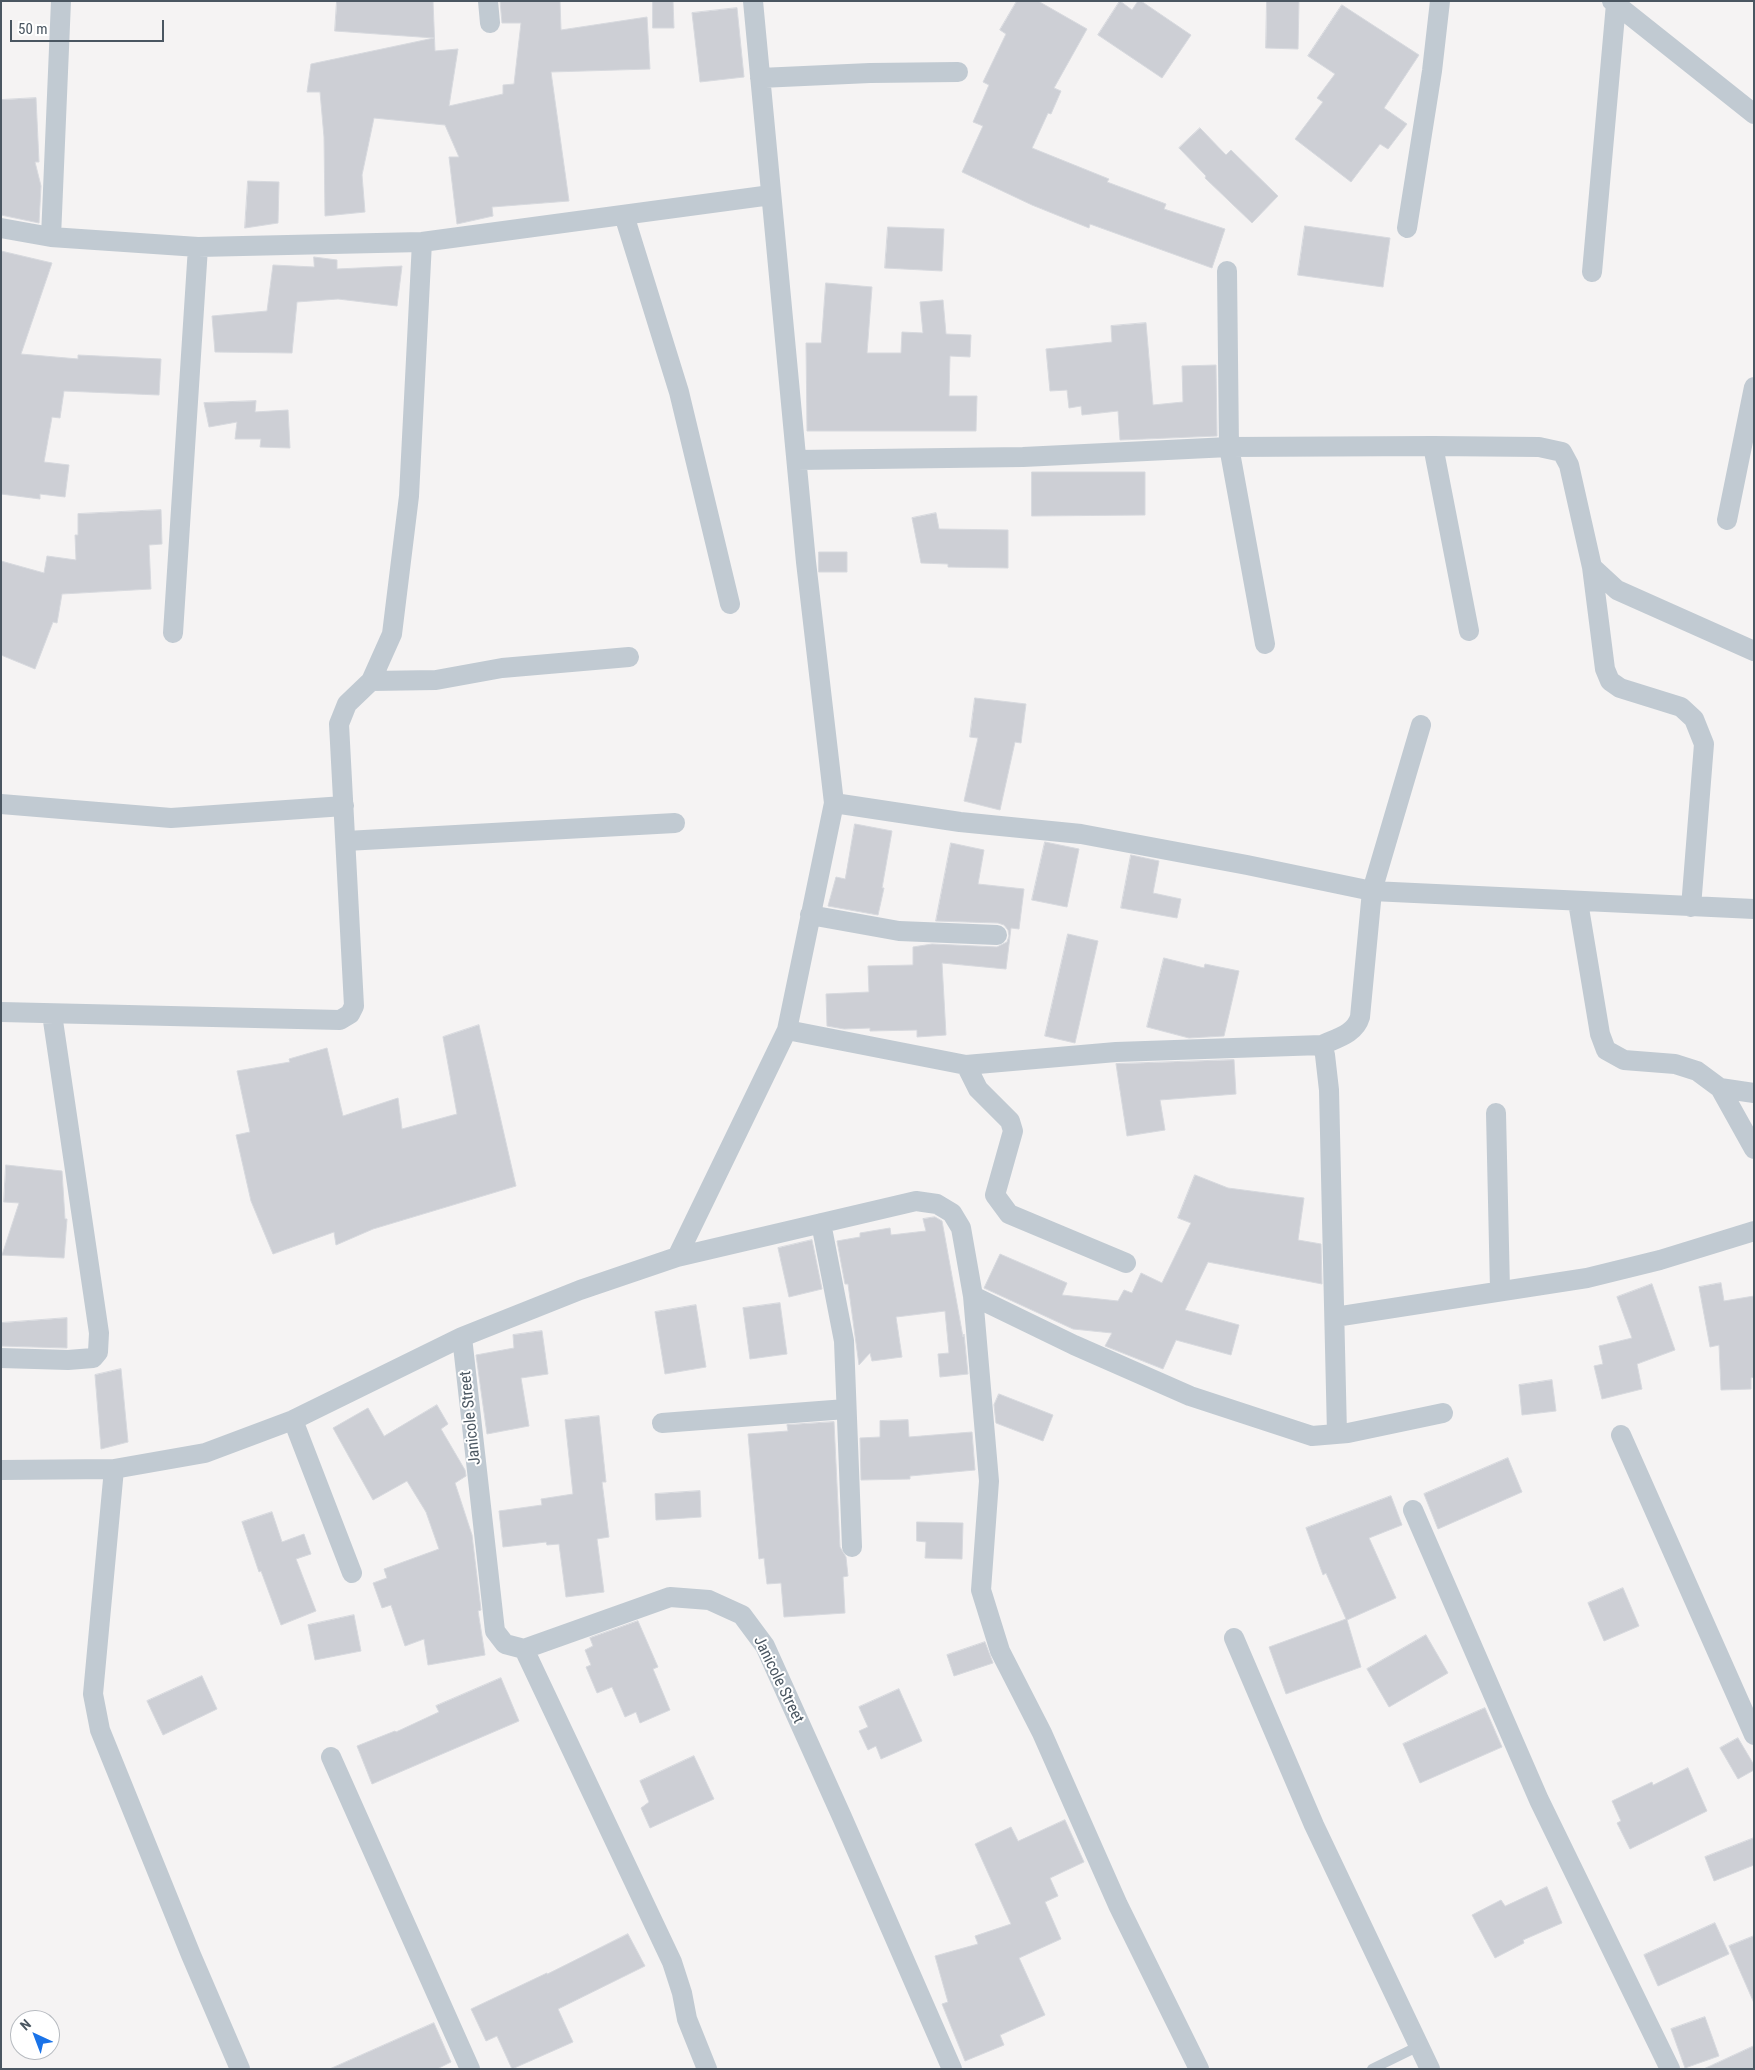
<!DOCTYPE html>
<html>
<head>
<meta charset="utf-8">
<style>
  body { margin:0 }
  #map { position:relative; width:1755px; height:2070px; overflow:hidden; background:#f5f3f3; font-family:"Roboto Condensed",sans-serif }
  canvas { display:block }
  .frame { position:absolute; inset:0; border:2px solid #4a5661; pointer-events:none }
  .north { position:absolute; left:10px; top:2010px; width:50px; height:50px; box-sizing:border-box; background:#fff; border:1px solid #b7bbc0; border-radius:50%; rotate:317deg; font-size:14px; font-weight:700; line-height:20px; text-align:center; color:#4a5661 }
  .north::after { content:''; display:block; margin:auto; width:18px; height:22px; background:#1a73e8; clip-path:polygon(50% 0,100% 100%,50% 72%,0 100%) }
  .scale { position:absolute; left:10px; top:20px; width:154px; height:22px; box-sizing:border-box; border:2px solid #4a5661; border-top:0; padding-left:6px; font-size:15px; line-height:18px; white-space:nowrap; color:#4a5661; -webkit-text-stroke:4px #fff; paint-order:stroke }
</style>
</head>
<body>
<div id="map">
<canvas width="1755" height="2070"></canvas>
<div class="frame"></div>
<div class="north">N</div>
<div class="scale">50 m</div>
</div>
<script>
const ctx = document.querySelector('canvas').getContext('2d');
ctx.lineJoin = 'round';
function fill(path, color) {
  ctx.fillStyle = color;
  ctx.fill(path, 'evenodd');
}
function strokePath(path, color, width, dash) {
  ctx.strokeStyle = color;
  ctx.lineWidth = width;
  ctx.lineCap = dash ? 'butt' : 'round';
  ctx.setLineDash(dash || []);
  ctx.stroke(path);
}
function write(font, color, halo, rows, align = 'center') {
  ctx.font = font + ' "Roboto Condensed",sans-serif';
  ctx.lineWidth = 4;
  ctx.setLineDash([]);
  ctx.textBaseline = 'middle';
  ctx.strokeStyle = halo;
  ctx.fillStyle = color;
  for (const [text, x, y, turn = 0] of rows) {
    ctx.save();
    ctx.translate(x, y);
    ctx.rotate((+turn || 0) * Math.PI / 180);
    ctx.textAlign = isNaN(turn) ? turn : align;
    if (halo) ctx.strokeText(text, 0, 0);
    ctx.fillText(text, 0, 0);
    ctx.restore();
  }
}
const building = new Path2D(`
  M337 1H433L435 51 458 49 449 106 503 94V85L514 84 521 23H502L500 1H560L561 30 647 17 650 69 551 72 569 201 492 207 493 216 457 224 449 157H459L445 125 374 118 362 175 365 212 325 216 324 137 320 92H307L311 64 434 38 335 31Z
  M653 1H673L674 28H653Z
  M1017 1H1038L1087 29 1054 88 1061 91 1051 114 1048 113 1032 148 1109 179 1107 182 1166 204 1164 209 1225 229 1212 268 1090 224 1089 228 1032 205 962 172 983 126 973 122 989 85 983 82 1006 34 1000 30Z
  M1120 1 1132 10 1138 1H1141L1191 35 1162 78 1098 35Z
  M1267 1H1299L1298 49 1266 48Z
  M1342 5 1419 55 1384 108 1407 124 1388 149 1380 144 1351 182 1295 139 1323 102 1317 98 1335 74 1308 56Z
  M737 8 744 77 700 82 692 13Z
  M36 98 39 162H35L41 186 39 223 1 215V100Z
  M1200 128 1226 155 1231 150 1278 196 1252 223 1205 178 1206 176 1179 148Z
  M248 181 279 182 278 223 245 228Z
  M1305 226 1390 238 1383 287 1298 275Z
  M888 227 944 229 942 271 885 268Z
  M1 251 52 263 21 354 78 359V355L161 359 159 395 64 391 60 418 52 417 44 462 69 465 65 497 40 494V499L1 494Z
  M314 257 337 260V269L402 266 397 306 338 299 297 302 292 353 215 352 212 316 267 311 273 265 314 267Z
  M826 283 872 287 867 353H901L902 332 923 333 920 302 943 300 946 334 971 335 970 357 950 356 949 396H977L976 431H807L806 343H821Z
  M1146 323 1153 405 1183 402 1182 366 1216 365 1217 436 1120 440 1118 411 1082 415 1081 406 1069 408 1067 390 1050 391 1046 349 1112 342 1111 326Z
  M256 401 255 412 288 410 290 448 260 447 261 439H235L237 422 209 427 204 403Z
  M1032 472H1145V515L1032 516Z
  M161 510 162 544 149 545 151 589 62 594 57 623 53 622 35 669 1 655V561L44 573 47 556 76 560 75 535H78V514Z
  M936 513 939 529 1008 530V568L948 567V564L921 563 912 518Z
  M819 552H847V572H819Z
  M975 698 1026 704 1021 743 1015 742 1000 810 964 801 978 738 970 737Z
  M855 824 892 831 882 888H884L878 915 828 906 836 877 845 879Z
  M1045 842 1079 849 1067 907 1032 900Z
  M951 843 984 850 978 884 1024 889 1019 929 1011 928 1006 969 942 963 946 1035 917 1037V1030L870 1031V1028L844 1029 827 1026 826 994 869 992 868 966 913 965V947L932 944 997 947 1007 942 1009 936 1008 930 1004 925 998 923 936 921Z
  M1131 855 1159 861 1153 893 1181 899 1177 918 1121 908Z
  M1068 934 1098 941 1075 1043 1045 1036Z
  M1164 958 1204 968 1205 964 1239 971 1224 1036 1189 1038 1147 1027Z
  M479 1025 516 1186 373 1229 336 1245 334 1232 273 1254 251 1201 236 1135 250 1132 237 1071 290 1062 289 1059 327 1048 343 1116 398 1098 402 1129 457 1114 443 1037Z
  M1234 1060 1236 1094 1160 1100 1165 1130 1127 1136 1116 1064Z
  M6 1165 62 1171 65 1219H67L64 1258 2 1255 19 1203 4 1202Z
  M1195 1175 1228 1188 1304 1198 1298 1240 1321 1244 1322 1284 1208 1262 1185 1310 1239 1325 1231 1355 1176 1340 1163 1369 1105 1346 1112 1333 1073 1329 984 1288 1000 1254 1067 1283 1062 1295 1118 1301 1124 1290 1132 1293 1141 1273 1162 1283 1191 1223 1178 1218Z
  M935 1217 942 1221 963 1337 964 1334 968 1374 940 1377 938 1354 949 1353 945 1311 896 1317 902 1357 872 1361 870 1353 859 1365 848 1284H845L837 1241 860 1237V1233L890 1228 891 1235 926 1231 923 1219Z
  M812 1240 822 1289 789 1297 778 1248Z
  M1721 1283 1724 1301 1754 1296V1377L1751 1378V1389L1721 1390 1719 1345 1710 1347 1699 1287Z
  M1652 1284 1675 1350 1637 1364 1642 1389 1602 1399 1594 1366 1603 1364 1599 1346 1632 1338 1617 1297Z
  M780 1303 787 1354 750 1359 743 1308Z
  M696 1305 706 1367 665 1374 655 1312Z
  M67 1318V1348L1 1346V1323Z
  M542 1331 548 1374 521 1378 529 1426 487 1434 476 1355 514 1348 513 1335Z
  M121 1369 128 1442 101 1449 95 1375Z
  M1552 1380 1556 1411 1522 1415 1519 1385Z
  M999 1394 1053 1415 1043 1441 996 1423 994 1405Z
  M437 1405 448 1424 441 1429 465 1470 466 1476 455 1483 472 1535 481 1610 478 1611 485 1655 428 1665 424 1639 405 1646 391 1605 382 1608 373 1583 387 1578 384 1569 439 1549 426 1512 407 1481 373 1500 333 1428 368 1408 384 1436Z
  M599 1416 606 1482H602L609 1537 597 1539 604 1592 566 1597 559 1544 547 1545 546 1542 503 1547 499 1511 542 1505 541 1499 573 1494 565 1420Z
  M908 1420 909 1437 972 1432 975 1470 910 1476V1479L861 1480 860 1438 880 1437V1421Z
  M834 1422 840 1547 846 1557 848 1576 843 1577 845 1613 784 1617 781 1583 767 1584 764 1558 759 1559 748 1434 788 1431 787 1425Z
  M1508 1458 1522 1492 1438 1529 1424 1494Z
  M700 1491 701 1517 656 1520 655 1494Z
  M1391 1496 1402 1525 1369 1538 1396 1598 1347 1620 1361 1667 1286 1694 1269 1647 1346 1619 1326 1573 1323 1575 1306 1528Z
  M272 1512 282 1542 304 1534 311 1554 296 1559 316 1611 281 1625 261 1571 259 1572 242 1522Z
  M917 1522 963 1523 962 1559 925 1558 926 1542 917 1541Z
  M1623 1588 1639 1626 1604 1641 1588 1603Z
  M354 1615 361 1651 315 1660 308 1625Z
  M638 1621 658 1667 653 1669 670 1710 640 1723 636 1712 625 1717 612 1687 597 1693 586 1667 591 1665 585 1650 593 1646 590 1638Z
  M1426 1635 1448 1673 1389 1707 1367 1669Z
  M985 1642 993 1663 954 1676 947 1655Z
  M202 1676 217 1709 163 1735 147 1701Z
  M501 1678 519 1721 372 1784 357 1746 395 1731 396 1732 439 1712 436 1706Z
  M899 1689 922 1741 881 1759 876 1746 868 1750 859 1731 868 1727 859 1707Z
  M1485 1708 1502 1747 1420 1783 1403 1744Z
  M1738 1738 1754 1765V1770L1738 1779 1720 1748Z
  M694 1756 714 1799 650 1828 641 1808 649 1802 640 1781Z
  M1688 1768 1707 1811 1630 1849 1617 1823 1621 1821 1612 1801 1652 1782 1653 1785Z
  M1065 1820 1084 1862 1050 1878 1058 1896 1045 1902 1061 1939 1019 1958 1045 2015 1000 2035 1004 2045 965 2061 942 2004 948 2002 935 1956 978 1944 975 1936 1011 1924 975 1844 1011 1827 1018 1841Z
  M1754 1838V1865L1714 1881 1705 1857Z
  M1547 1887 1562 1923 1523 1940 1524 1943 1495 1958 1472 1915 1501 1900 1505 1906Z
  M1715 1923 1729 1954 1658 1986 1644 1955Z
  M628 1934 645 1966 558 2009 573 2042 512 2069 497 2036 486 2041 471 2009 547 1973V1974Z
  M1754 1936V2003L1729 1946Z
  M1705 2017 1719 2056 1685 2068 1671 2029Z
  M434 2023 451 2062 437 2069H330Z
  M1754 2046V2069H1704Z`);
fill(building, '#cdcfd5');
strokePath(building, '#d7d9de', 1);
strokePath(new Path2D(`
  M1372 2069 1419 2046`), '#c1cad2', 10);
strokePath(new Path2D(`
  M488 1 490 23
  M1612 1 1754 114
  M760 78 870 73 958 72
  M624 215 679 392 730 604
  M1 228 51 237 198 247 422 242 771 195
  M1407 228 1432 71 1440 1
  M51 237 61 1
  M1227 271 1229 447 1265 644
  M1592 272 1616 4
  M1433 446 1469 631
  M797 460 1023 457 1229 447 1433 446 1539 447 1562 452 1569 465 1592 567 1605 669 1610 681 1620 688 1681 707 1694 719 1704 744 1691 907
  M1727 520 1754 387
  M1592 567 1617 590 1754 651
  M173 633 198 247
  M371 681 436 680 502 668 629 657
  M834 803 960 822 1081 834 1247 865 1372 891 1754 909
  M1 804 171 818 344 806
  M346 841 675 823
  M1578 902 1600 1034 1606 1050 1624 1060 1675 1064 1697 1071 1720 1088 1754 1149
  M810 915 899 931 997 935
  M1 1012 340 1020 350 1014 354 1006 339 724 347 704 371 681 392 634 409 496 422 242
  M787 1030 966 1065 1116 1052 1322 1045C1337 1038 1355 1034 1360 1017L1372 891 1421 725
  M1322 1045 1325 1055 1329 1090 1337 1434
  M966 1065 978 1089 1010 1121 1013 1131 995 1195 1009 1214 1126 1263
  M1720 1088 1754 1093
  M1496 1113 1500 1290
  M821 1223 844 1341 852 1547
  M677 1257 787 1030 834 803 806 562 753 1
  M973 1296 1074 1345 1190 1396 1312 1436 1348 1433 1443 1413
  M1335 1317 1587 1278 1660 1260 1754 1231
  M462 1337 495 1631 505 1644 524 1649 670 1597 709 1600 742 1615 765 1646 842 1817 952 2069
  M1 1358 68 1360 93 1358 98 1352 99 1333 52 1014
  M293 1420 352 1573
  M662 1423 846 1409
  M1621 1435 1754 1735
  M114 1469 93 1694 100 1730 191 1955 240 2069
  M1 1470 114 1469 205 1453 293 1420 462 1337 580 1290 677 1257 916 1201 937 1204 952 1213 961 1228 973 1296 989 1481 981 1590 1000 1651 1042 1733 1118 1905 1199 2069
  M1413 1510 1539 1800 1670 2069
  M1234 1638 1314 1825 1430 2069
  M524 1649 672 1962 682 1993 687 2019 707 2069
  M331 1757 470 2069`), '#c1cad2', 20);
write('16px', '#4a5661', '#fff', [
  ["Janicole Street",471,1418,-96],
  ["Janicole Street",778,1680,64]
]);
</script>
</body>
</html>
